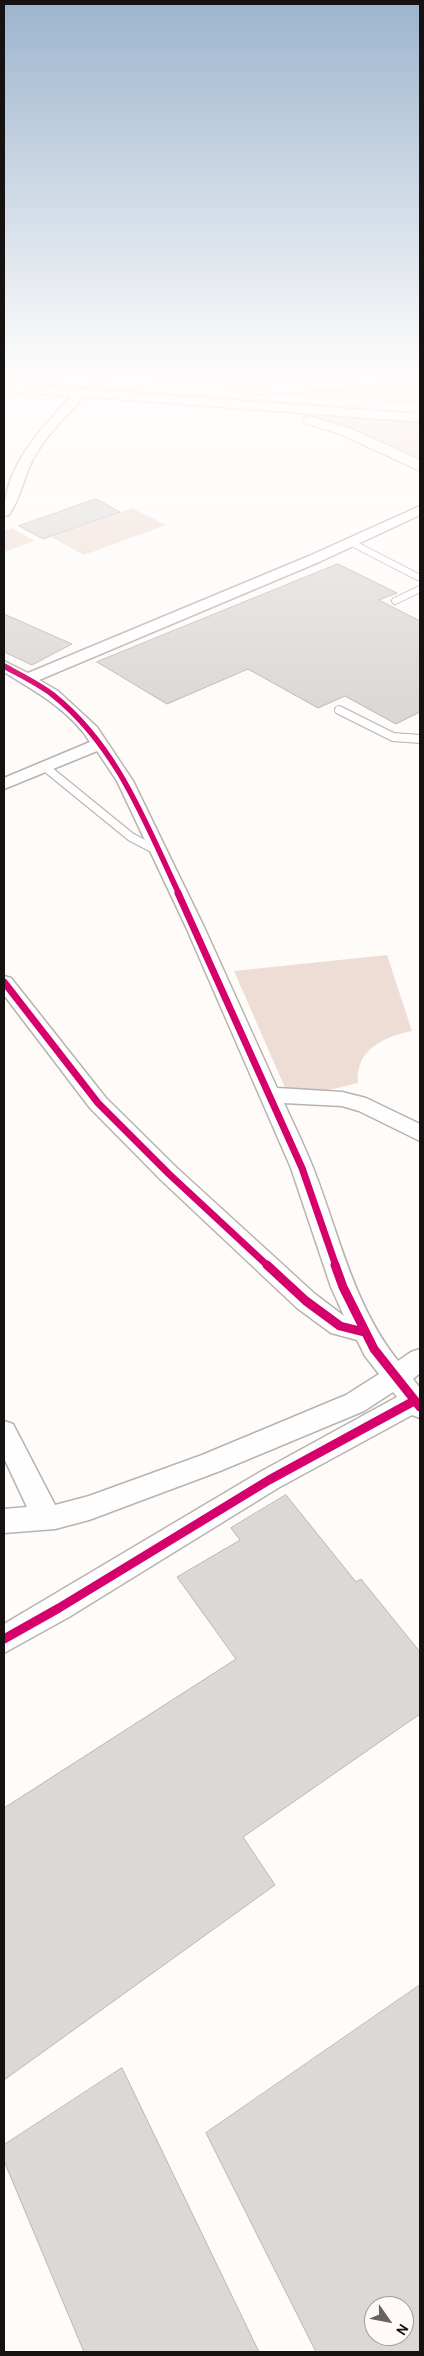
<!DOCTYPE html>
<html>
<head>
<meta charset="utf-8">
<style>
  body { margin:0 }
  #map { position:relative; width:424px; height:2356px; overflow:hidden; background:#fefbf9; font-family:Overpass,sans-serif }
  canvas { display:block }
  .frame { position:absolute; inset:0; border:5px solid #161211; pointer-events:none }
  .north { position:absolute; left:364px; top:2296px; width:50px; height:50px; box-sizing:border-box; background:#fffaf8; border:1px solid #a29d9c; border-radius:50%; rotate:123deg; font-size:14px; font-weight:700; line-height:20px; text-align:center; color:#161211 }
  .north::after { content:''; display:block; margin:auto; width:18px; height:22px; background:#676462; clip-path:polygon(50% 0,100% 100%,50% 72%,0 100%) }
</style>
</head>
<body>
<div id="map">
<canvas width="424" height="2356"></canvas>
<div class="frame"></div>
<div class="north">N</div>
</div>
<script>
const ctx = document.querySelector('canvas').getContext('2d');
ctx.lineJoin = 'round';
function fill(path, color) {
  ctx.fillStyle = color;
  ctx.fill(path, 'evenodd');
}
function strokePath(path, color, width, dash) {
  ctx.strokeStyle = color;
  ctx.lineWidth = width;
  ctx.lineCap = dash ? 'butt' : 'round';
  ctx.setLineDash(dash || []);
  ctx.stroke(path);
}
fill(new Path2D(`
  M420 377V405L270 393 340 389Z
  M4 380 420 411V415L4 384Z
  M288 412 420 422V460C377 439 335 423 288 412Z
  M132 508 166 525 84 555 51 537Z
  M12 528 35 541 4 552V531Z
  M387 955 412 1031C383 1037 355 1050 358 1083L325 1091 286 1090 234 971Z`), '#eeddd5');
const building = new Path2D(`
  M96 499 120 512 43 539 19 526Z
  M338 564 397 593 379 600 420 621V712L396 724 345 696 318 708 248 669 167 704 97 662Z
  M4 614 72 644 32 665 4 652Z
  M286 1495 356 1582 361 1579 420 1652V1714L243 1837 275 1885 4 2080V1808L236 1659 177 1577 240 1540 231 1528Z
  M420 1985V2352H316L206 2133ZM374 2306H404V2336H374Z
  M122 2068 259 2352H84L4 2161V2145Z`);
fill(building, '#dbd8d6');
strokePath(building, '#bbb7b5', 1);
const laneFar1 = new Path2D(`
  M160 377 240 381 320 377
  M95 384 102 377
  M350 542 420 578
  M395 601 420 589`);
const lane = new Path2D(`
  M339 710 393 737 420 739
  M45 767 131 837 158 851`);
const street = new Path2D(`
  M35 377H50L56 381 50 384Z
  M80 390 86 393C70 414 49 431 36 454 24 473 22 496 9 515L4 516C4 464 44 426 76 391Z
  M420 506V515L319 562 39 680 58 691 97 727 133 781 204 927 277 1088 342 1092 366 1098 420 1124V1141L359 1111 342 1106 284 1103C294 1125 305 1147 314 1170 339 1235 354 1306 398 1361L411 1352 420 1349V1373L413 1379 420 1388V1418L412 1415 278 1488 69 1617 4 1653V1624L260 1472 397 1397 393 1392 364 1411 220 1471 89 1520 55 1529 4 1533V1509L27 1507 4 1458V1421L13 1424 55 1505 89 1496 202 1455 346 1395 379 1374 365 1356 357 1340 331 1333 297 1308 161 1180 90 1108 4 995V976L11 978 106 1098 177 1168 315 1294 344 1316 331 1287 291 1168 186 927 117 781 97 751 4 789V778L90 742C70 710 35 691 4 672V661L28 673 309 556Z`);
const highway = new Path2D(`
  M369 377H403C393 389 274 393 252 394L245 390 252 386Z
  M4 383 420 414V422L4 391Z
  M309 416 352 429 420 460V471L342 435 304 423 302 420Z`);
strokePath(laneFar1, '#b6b3b1', 8);
strokePath(lane, '#b6b3b1', 10);
strokePath(street, '#b6b3b1', 3);
strokePath(highway, '#b6b3b1', 2);
strokePath(laneFar1, '#fffefe', 6);
strokePath(lane, '#fffefe', 8);
fill(street, '#fffefe');
fill(highway, '#fffefe');
strokePath(new Path2D(`
  M4 666C20 675 39 684 53 695 117 746 145 822 179 894`), '#d6006c', 5.5);
strokePath(new Path2D(`
  M178 893 302 1168 336 1266
  M4 982 98 1103 169 1174 268 1266`), '#d6006c', 7);
strokePath(new Path2D(`
  M267 1265 306 1301 340 1326 364 1332
  M335 1265 343 1287 374 1349 420 1407
  M4 1639 59 1608 269 1480 414 1401`), '#d6006c', 9);
const sky = ctx.createLinearGradient(0, 0, 0, 707);
sky.addColorStop(0, '#9cb4ce');
sky.addColorStop(0.53, '#fffdfc');
sky.addColorStop(1, '#fffdfc00');
ctx.fillStyle = sky;
ctx.fillRect(0, 0, 424, 707);
</script>
</body>
</html>
